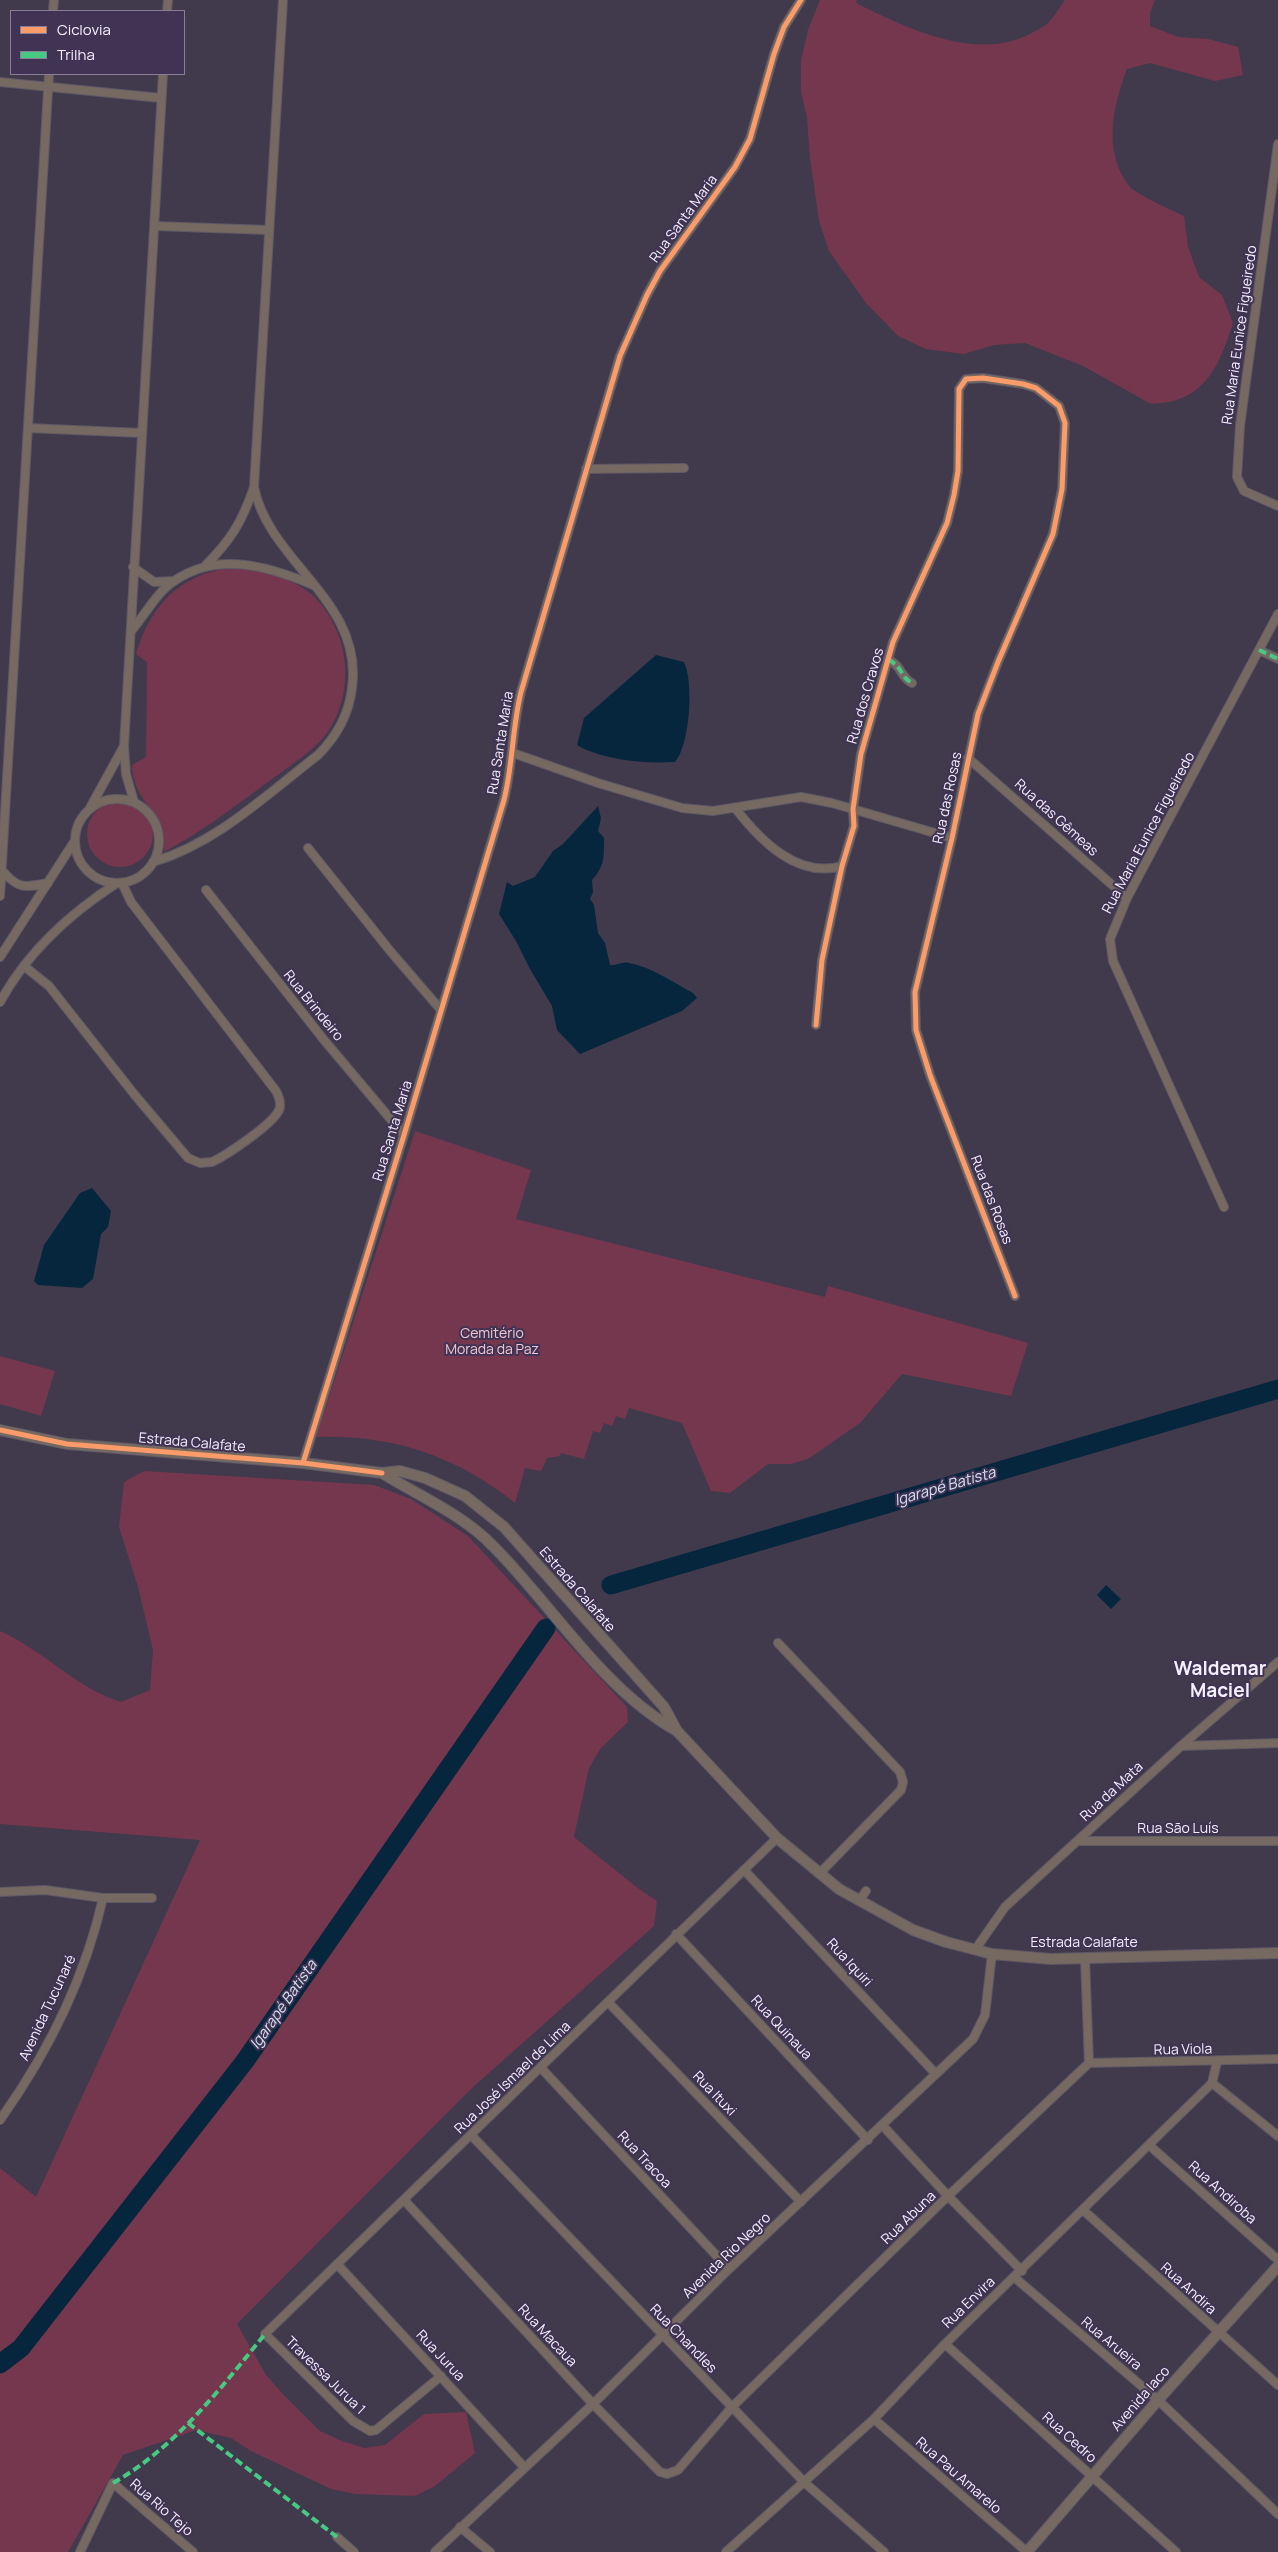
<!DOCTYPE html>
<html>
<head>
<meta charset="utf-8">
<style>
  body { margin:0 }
  #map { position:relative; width:1278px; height:2552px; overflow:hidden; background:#413a4c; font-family:Manrope,sans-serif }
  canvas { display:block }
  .legend { position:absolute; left:10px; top:10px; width:175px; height:65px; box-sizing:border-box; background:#403353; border:1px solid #887f97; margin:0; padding:6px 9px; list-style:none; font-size:15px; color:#f4f0fc }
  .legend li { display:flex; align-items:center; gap:10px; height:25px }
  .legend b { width:25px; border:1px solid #887f97 }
</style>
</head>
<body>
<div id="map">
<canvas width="1278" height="2552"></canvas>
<ul class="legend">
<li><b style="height:6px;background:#fa9b69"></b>Ciclovia</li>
<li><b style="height:6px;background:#46c982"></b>Trilha</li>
</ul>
</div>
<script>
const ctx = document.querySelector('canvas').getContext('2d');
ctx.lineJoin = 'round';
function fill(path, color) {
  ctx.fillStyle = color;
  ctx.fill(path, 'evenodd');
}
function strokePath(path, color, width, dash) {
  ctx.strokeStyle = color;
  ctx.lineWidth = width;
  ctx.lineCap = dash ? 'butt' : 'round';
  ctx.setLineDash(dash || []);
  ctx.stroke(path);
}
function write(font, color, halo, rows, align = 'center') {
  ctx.font = font + ' Manrope,sans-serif';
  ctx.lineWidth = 4;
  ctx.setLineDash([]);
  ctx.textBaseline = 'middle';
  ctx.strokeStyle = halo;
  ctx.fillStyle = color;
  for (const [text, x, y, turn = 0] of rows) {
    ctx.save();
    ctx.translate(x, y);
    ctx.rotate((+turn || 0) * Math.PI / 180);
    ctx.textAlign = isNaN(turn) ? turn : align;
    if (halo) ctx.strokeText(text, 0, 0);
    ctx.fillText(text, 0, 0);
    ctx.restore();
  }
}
fill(new Path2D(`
  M820 0H857L856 3C906 28 976 62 1030 34 1035 31 1042 28 1047 24 1054 17 1059 8 1065 0H1155L1150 13V26L1178 37 1208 39 1238 47 1243 75 1215 81 1150 63 1127 69C1113 106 1102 152 1130 187 1136 194 1173 211 1184 216L1188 247 1199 277 1222 295 1233 323C1223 353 1213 385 1182 398 1173 402 1161 403 1151 404L1083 366 1025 343 994 345 964 354 926 349 898 336 866 303 829 251 819 221 810 158 807 118 801 92V60L808 30Z
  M244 567C288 577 320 587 338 634 353 672 345 721 313 748 297 762 278 774 261 787 229 811 199 833 164 852 168 814 132 802 132 765L146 757 147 662 136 654C152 600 186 569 244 567Z
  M87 834a33 33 0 1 1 66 0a33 33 0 1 1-66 0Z
  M415 1131 531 1170 516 1219 825 1297 828 1286 1028 1343 1011 1396 902 1374 860 1423 808 1459 791 1464H768L730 1493 711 1491 682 1423 629 1408 625 1419 616 1416 612 1426 604 1423 600 1433 593 1431 584 1459 561 1453 560 1456 547 1458 541 1471 525 1468 515 1503C457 1456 391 1434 316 1437Z
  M0 1356 55 1371 41 1416 0 1404Z
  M144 1471 374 1485 411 1499 468 1536 627 1707 628 1722 600 1749 589 1768 574 1837 639 1889 657 1901 654 1926 471 2089 237 2324 266 2375 281 2392 320 2431 342 2441 364 2448 385 2445 424 2414 466 2412 475 2453 435 2486 415 2496 355 2494 331 2489 251 2451 231 2438 196 2430 123 2455 68 2552H0V2168L36 2197 200 1840 0 1824V1631C43 1650 76 1688 121 1702L150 1690 153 1650 138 1587 119 1527 124 1482Z`), '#75374d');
fill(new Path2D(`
  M656 655 684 662C694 682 690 745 675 762 646 764 602 760 577 745L584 718Z
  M598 806 601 818 598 831 604 838C604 856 605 866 592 880L593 892 590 899 594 905 598 933 605 943 610 965C617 966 623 961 629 963 651 967 673 982 693 993L697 998 682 1011 580 1054 557 1030 552 1006 530 969 516 941 499 914 507 882 513 886 535 877 553 851 563 844Z
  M92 1188 111 1211 108 1227 101 1234 93 1279 82 1288 38 1285 34 1281 44 1245 80 1193Z
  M1106 1585 1121 1599 1111 1609 1097 1595Z`), '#06263e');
strokePath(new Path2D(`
  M611 1585 1278 1389
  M0 2364 21 2348 245 2061 546 1628`), '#06263e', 19);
const minor = new Path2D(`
  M53 11 54 0
  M167 11 168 0
  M0 82 161 98
  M1278 144 1240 426 1237 477 1244 491 1278 506
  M155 226 268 230
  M28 428 142 433
  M586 469 684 468
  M205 566C231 540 242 522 254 487
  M133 567 154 582 174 581
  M132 630C145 615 157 592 174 581 218 551 268 566 313 585
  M1259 650 1278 659
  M888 660C902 665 900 677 912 683
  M513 753 598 783 682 808 713 811 801 797 832 803 952 838
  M968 758 1127 898
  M75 841a42 42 0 1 1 84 0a42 42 0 1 1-84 0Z
  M134 802 126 774 124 746 163 74
  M90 808 124 746
  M735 808C760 840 797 879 842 866
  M308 848 391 952 441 1010
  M153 862C217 843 266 795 318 755 336 737 349 714 352 688 364 601 269 563 254 487L283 0
  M1 869C17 889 24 888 48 883
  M206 890 324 1040 404 1135
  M0 896 49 74
  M0 957 74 842
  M24 966 49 986 134 1094 188 1158 200 1163 212 1162C227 1155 273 1124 279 1110 282 1104 279 1097 276 1091L131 902 122 883
  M0 1002C28 951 69 914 117 883
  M816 1025 822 960 842 866 854 826 853 809 861 754 893 642 947 523 954 495 958 471 959 389 966 379 983 378 1023 384 1036 388 1059 406 1065 423 1062 489 1053 534 998 662 978 714 952 838 915 992 916 1030 930 1075 1015 1296
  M1224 1207 1113 961 1110 939 1127 898 1278 614
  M303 1463 404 1135 504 800C513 765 512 728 521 692L620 356 647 295 660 271 735 167 750 139 774 54 784 27 801 0
  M778 1643 900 1772 903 1782 901 1790 819 1874
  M1181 1746 1278 1743
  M1078 1841H1278
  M744 1870 936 2074
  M0 1892 45 1890 103 1898H152
  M859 1901 866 1891
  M676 1934 868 2140
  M975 1950 1005 1907 1181 1746 1278 1662
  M608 2002 801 2202
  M1089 2063 1278 2059
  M541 2068 729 2269
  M1212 2083 1278 2136
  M0 2120C47 2054 85 1978 103 1898
  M883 2126 948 2196 1022 2271
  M472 2136 804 2482 884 2552
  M1149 2145 1278 2260
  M404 2200 593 2404 660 2472 667 2474 678 2470 732 2407 948 2196 1089 2063 1085 1959
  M1083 2210 1278 2385
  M337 2264 524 2467
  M1014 2277 1158 2400 1278 2514
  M945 2344 1176 2552
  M441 2376 376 2430 370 2431 353 2421 265 2334 777 1838
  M874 2419 1027 2552
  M460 2527 490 2552
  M337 2537 354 2552
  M80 2552 113 2483 193 2552
  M435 2552 593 2404 729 2269 973 2039 985 2015 992 1954
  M726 2552 874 2419 945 2344 1212 2083 1217 2062`);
const tertiary = new Path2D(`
  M0 1430 67 1444 303 1463 382 1473 400 1471 425 1478 465 1496 504 1527 664 1707 677 1731 777 1838 839 1889 913 1930 946 1942 992 1954 1051 1959 1278 1953
  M382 1473C419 1496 462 1514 493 1546 552 1605 603 1690 677 1731
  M1027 2552 1158 2400 1278 2266`);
strokePath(minor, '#5e5966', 10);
strokePath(tertiary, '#5e5966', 12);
strokePath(minor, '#766962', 8);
strokePath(tertiary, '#766962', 10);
strokePath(new Path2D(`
  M1259 650 1278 659
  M888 660C902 665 900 677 912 683
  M188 2423 337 2537
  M113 2483C175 2448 221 2388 265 2334`), '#46c982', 4, [8, 4]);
strokePath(new Path2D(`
  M816 1025 822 960 842 866 854 826 853 809 861 754 893 642 947 523 954 495 958 471 959 389 966 379 983 378 1023 384 1036 388 1059 406 1065 423 1062 489 1053 534 998 662 978 714 952 838 915 992 916 1030 930 1075 1015 1296
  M0 1430 67 1444 303 1463 382 1473
  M303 1463 404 1135 504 800C513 765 512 728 521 692L620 356 647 295 660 271 735 167 750 139 774 54 784 27 801 0`), '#fa9b69', 5);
write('14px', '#f4f0fc', '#403353', [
  ["Rua Santa Maria",684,219,-54],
  ["Rua Maria Eunice Figueiredo",1240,335,-82],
  ["Rua dos Cravos",866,696,-74],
  ["Rua Santa Maria",501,743,-81],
  ["Rua das Rosas",948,798,-78],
  ["Rua das Gêmeas",1056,818,42],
  ["Rua Maria Eunice Figueiredo",1149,833,-62],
  ["Rua Brindeiro",313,1006,51],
  ["Rua Santa Maria",393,1131,-73],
  ["Rua das Rosas",991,1200,69],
  ["Estrada Calafate",192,1443,5],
  ["Estrada Calafate",577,1590,49],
  ["Rua da Mata",1112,1792,-43],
  ["Rua São Luís",1178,1829],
  ["Estrada Calafate",1084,1943],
  ["Rua Iquiri",849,1963,47],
  ["Avenida Tucunaré",48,2008,-65],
  ["Rua Quinaua",781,2028,47],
  ["Rua Viola",1183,2050,-1],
  ["Rua José Ismael de Lima",513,2078,-44],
  ["Rua Ituxi",714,2094,46],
  ["Rua Tracoa",644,2160,47],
  ["Rua Andiroba",1222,2193,42],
  ["Rua Abuna",909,2218,-44],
  ["Avenida Rio Negro",727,2256,-44],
  ["Rua Andira",1188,2289,42],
  ["Rua Envira",969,2303,-44],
  ["Rua Macaua",547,2336,47],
  ["Rua Chandles",683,2339,46],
  ["Rua Arueira",1111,2344,40],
  ["Rua Jurua",440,2356,47],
  ["Travessa Jurua 1",325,2376,44],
  ["Avenida Iaco",1141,2399,-49],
  ["Rua Cedro",1069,2438,42],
  ["Rua Pau Amarelo",958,2476,41],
  ["Rua Rio Tejo",161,2508,41]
]);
write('14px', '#f3c5d0', '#403353', [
  ["Cemitério",492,1334],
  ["Morada da Paz",492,1350]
]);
write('italic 15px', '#d2e4f2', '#403353', [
  ["Igarapé Batista",945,1487,-16],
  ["Igarapé Batista",284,2005,-55]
]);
write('bold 19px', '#f4f0fc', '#403353', [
  ["Waldemar",1220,1670],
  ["Maciel",1220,1692]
]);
</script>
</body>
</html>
